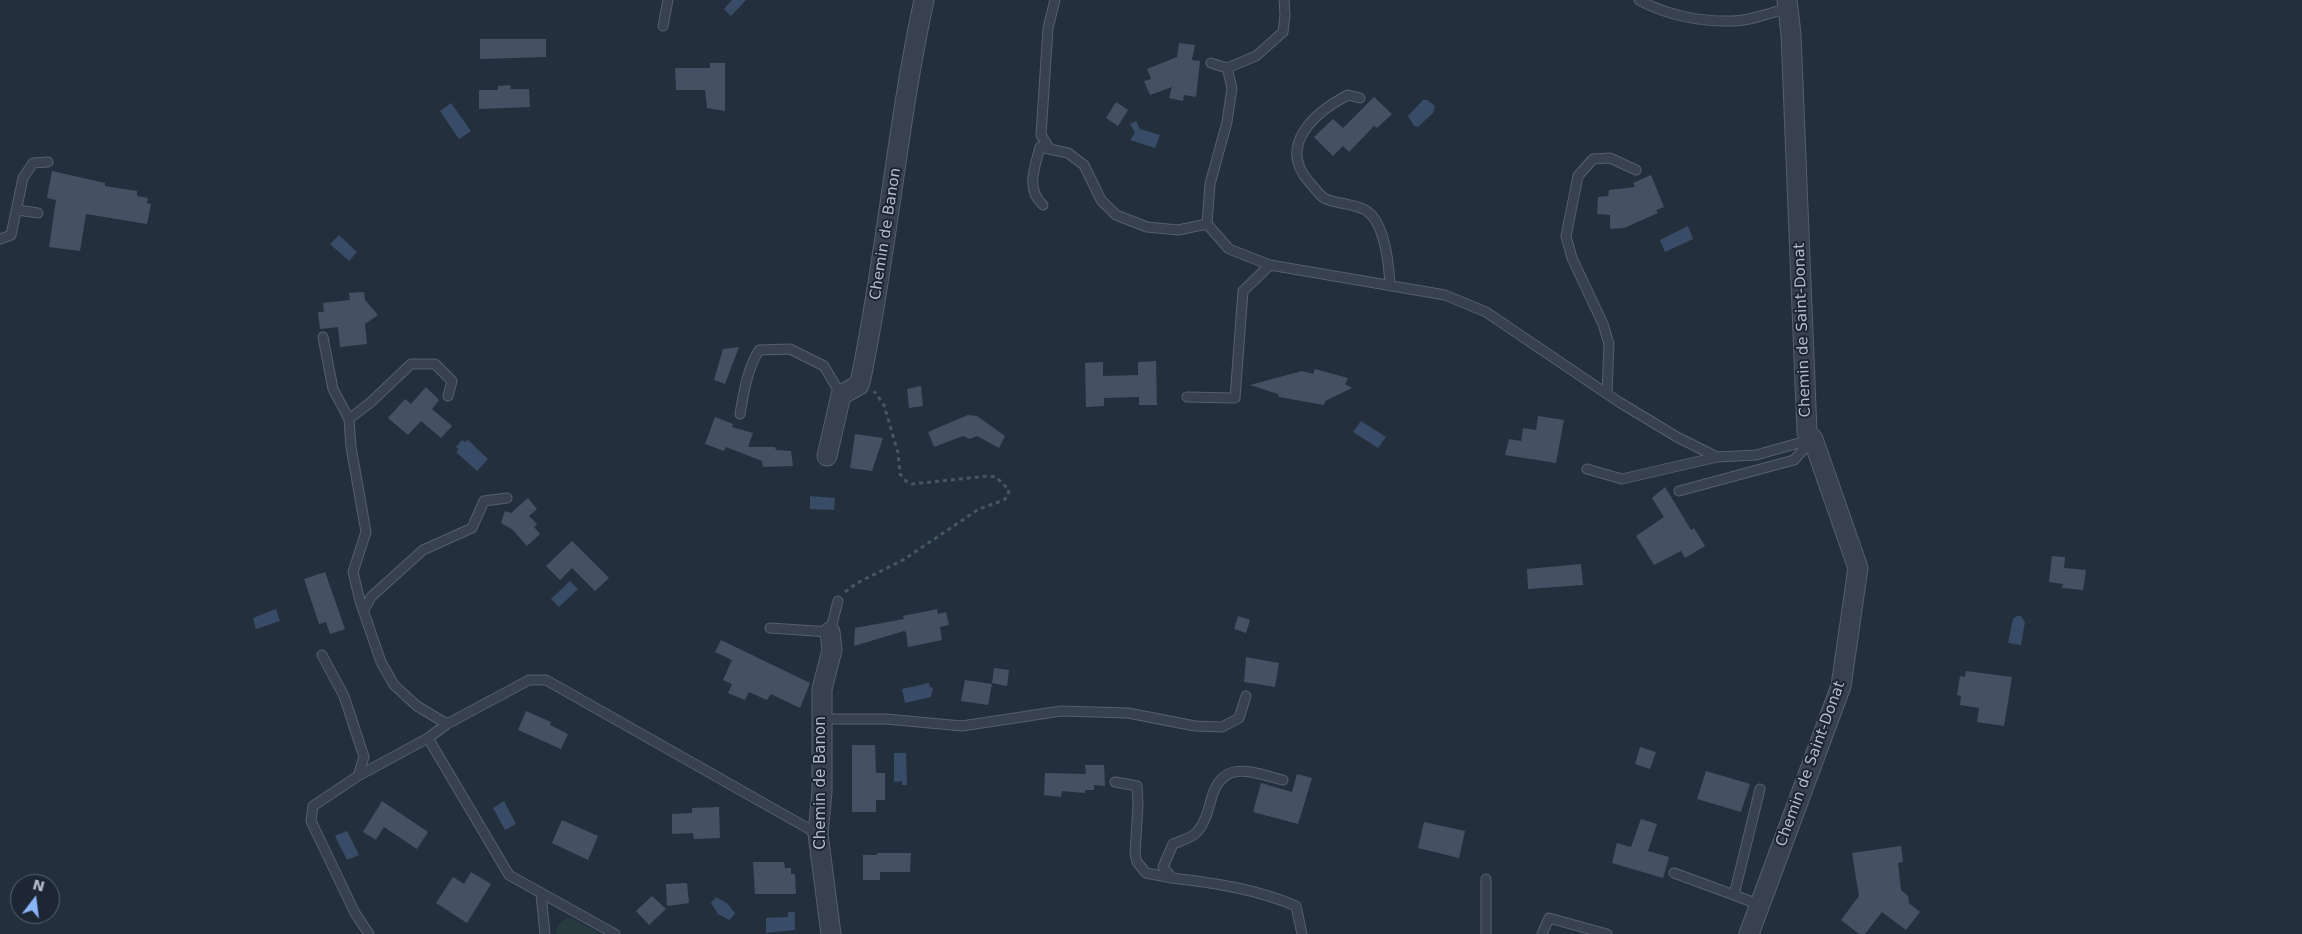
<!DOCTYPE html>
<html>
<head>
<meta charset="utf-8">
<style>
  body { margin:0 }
  #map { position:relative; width:2302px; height:934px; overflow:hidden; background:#242f3e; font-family:"DejaVu Sans",sans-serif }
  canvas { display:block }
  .north { position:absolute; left:10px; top:874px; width:50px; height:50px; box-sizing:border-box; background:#1d2633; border:1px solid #59626f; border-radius:50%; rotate:15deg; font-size:14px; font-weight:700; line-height:20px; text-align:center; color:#b4bcc9 }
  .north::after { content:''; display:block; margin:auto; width:18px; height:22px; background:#8ab4f8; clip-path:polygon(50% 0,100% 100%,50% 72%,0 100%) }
</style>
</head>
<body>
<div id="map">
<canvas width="2302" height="934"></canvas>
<div class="north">N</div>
</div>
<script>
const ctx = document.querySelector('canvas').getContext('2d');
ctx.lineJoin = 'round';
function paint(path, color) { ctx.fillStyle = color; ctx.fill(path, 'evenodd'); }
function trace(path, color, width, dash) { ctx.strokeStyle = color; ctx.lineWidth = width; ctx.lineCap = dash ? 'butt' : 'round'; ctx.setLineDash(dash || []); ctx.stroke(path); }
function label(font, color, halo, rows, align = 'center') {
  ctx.font = font + ' "DejaVu Sans",sans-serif'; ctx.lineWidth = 4; ctx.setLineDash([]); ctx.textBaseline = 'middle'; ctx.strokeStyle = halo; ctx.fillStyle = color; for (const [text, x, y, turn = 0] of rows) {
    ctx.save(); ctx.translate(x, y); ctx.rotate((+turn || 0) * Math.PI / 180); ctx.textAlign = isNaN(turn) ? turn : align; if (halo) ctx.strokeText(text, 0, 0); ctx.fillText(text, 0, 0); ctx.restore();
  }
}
const green = new Path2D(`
  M571,918L573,919L600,934H556C557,925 562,918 571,918Z`);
const water = new Path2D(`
  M732,0H746L731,16L724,9Z
  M1423,100H1427L1435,106L1433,113L1418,127L1414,126L1408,116Z
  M451,103L471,131L459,139L440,111Z
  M1136,121L1140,129L1160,135L1155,148L1130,140L1135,133L1130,124Z
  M1688,226L1693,239L1665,252L1660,240Z
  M339,235L357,252L349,261L330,244Z
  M1361,421L1386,437L1378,448L1353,432Z
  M462,440L465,442L468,440L488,459L477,471L456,452L459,449L456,447Z
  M810,496L835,498L834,510L810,509Z
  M570,581L578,589L559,607L551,599Z
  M276,609L280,621L256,629L253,618Z
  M2017,616H2021L2025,622L2021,645L2008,643L2013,619Z
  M929,683L930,687L933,688L931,697L905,703L902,689Z
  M894,753H906L907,785H902V781L894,782Z
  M504,801L516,824L505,830L493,808Z
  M347,831L359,855L347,860L335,836Z
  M716,897L727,903L735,913L730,920L718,914L711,903Z
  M788,912H795V930L766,933V918L788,917Z`);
const building = new Path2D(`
  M480,39H546V57L480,59Z
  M1179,43L1195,45L1192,60L1200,61L1196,97L1184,95L1183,101L1169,98L1172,87L1150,95L1144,81L1151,79L1147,69L1177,57Z
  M710,63H725V111L707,108L705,90H676L675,68H710Z
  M510,85L511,89H529L530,107L479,109V90H498V86Z
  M1374,97L1392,114L1377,128L1374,126L1349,152L1343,146L1333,156L1314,137L1333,119L1343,128Z
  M1116,102L1128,110L1118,126L1106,118Z
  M52,171L105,183V186L137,191V196L148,198L147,203L151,204L147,224L86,214L80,251L49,247L56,200L47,198Z
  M1651,175L1664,207L1656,210L1658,213L1624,228L1610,229V215L1597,214L1598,197L1608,196L1609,190L1635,187L1633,183Z
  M364,292L365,300L378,315L365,324L367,344L340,347L338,327L320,329L318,312H324L323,303L350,300L349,293Z
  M739,347L725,384L714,380L723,349Z
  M1156,361L1157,405H1139V397L1104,398V406L1086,407L1085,363L1103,362V376L1138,375V362Z
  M1315,369L1348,378L1345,384L1352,388L1325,401L1324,405L1279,397L1278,394L1250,385L1302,371L1313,374Z
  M921,386L923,406L909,408L907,389Z
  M426,387L439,400L432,409L452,426L441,438L421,421L408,435L388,418L405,399L411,404Z
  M968,415L977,416L1005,436L999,448L977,436L970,439L963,436L934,447L928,432Z
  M1538,416L1564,420L1556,463L1505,455L1509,439L1521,441L1523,428L1536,430Z
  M715,417L733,424L732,427L753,433L748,447H775L776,450L791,451L793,466L763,467L762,461L726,447L724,451L705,444Z
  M855,434L883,438L872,471L850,468Z
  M1665,487L1691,530L1694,528L1705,546L1685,558L1681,551L1654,565L1636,536L1664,517L1652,498Z
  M528,498L537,509L529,516L537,524L534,527L540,534L527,546L513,530L501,523L505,511L511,513Z
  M572,541L609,578L595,591L572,568L560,580L546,566Z
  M2052,556L2065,557L2064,568L2086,570L2083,590L2062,588L2063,584L2049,582Z
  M1581,564L1583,585L1528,589L1527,569Z
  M325,572L345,629L330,634L326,622L319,624L304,579Z
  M937,609L938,614L946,612L949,625L940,627L942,640L908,647L906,632L904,631L854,646L855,628L904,619L903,616Z
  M1238,616L1250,620L1246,633L1234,629Z
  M721,640L810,683L800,708L771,694L767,700L749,692L745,700L728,693L732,684L723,680L732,660L715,652Z
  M1246,657L1279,663L1275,687L1244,682Z
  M994,668L1009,670L1007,686L992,683Z
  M1966,671L2012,677L2004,726L1977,722L1979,708L1960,705L1961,696L1957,695L1960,676L1965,677Z
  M965,680L992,684L988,705L961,701Z
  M526,711L551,722L550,725L568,734L561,749L518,730Z
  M852,745H875L876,773H885V800H876V812H852Z
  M1640,747L1656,752L1650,769L1635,764Z
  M1085,765H1104L1105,786L1094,785V790H1085V793L1062,791L1061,797L1044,795L1045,773L1086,774Z
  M1706,771L1750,784L1741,812L1697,799Z
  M1297,774L1312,778L1298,824L1253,812L1261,783L1292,792Z
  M382,801L428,832L417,849L384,827L376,840L363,832Z
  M719,807L720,838L694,839L693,833L672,834V814L692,813V808Z
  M1641,819L1657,824L1648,851L1669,857L1663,878L1612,863L1617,843L1631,847Z
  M562,820L598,836L588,860L552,843Z
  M1424,822L1465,831L1459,858L1418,848Z
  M1901,846L1903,862L1898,863L1901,890L1908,896L1909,903L1920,912L1906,930L1882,912L1865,934H1859L1841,920L1859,896L1852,853Z
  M877,853H911L910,872H880V880H863V855H877Z
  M753,862H784L785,868H791V874H795L796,894H755Z
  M471,872L491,884L467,923L436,903L453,877L464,884Z
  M687,883L689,903L667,906L666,884Z
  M652,896L666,909L649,925L636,911Z`);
const path = new Path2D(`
  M845,592L857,583L903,560L979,509L1004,500L1008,496L1009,490L996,477L988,476L912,484L906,481L900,474L898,453L884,405L874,391`);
const lane = new Path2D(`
  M1639,0C1666,15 1701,22 1732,21C1750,21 1770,13 1788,8
  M663,26L668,0
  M1211,63L1227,68L1232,88L1227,122L1210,184L1207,224L1229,249L1270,265
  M1227,68L1256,56L1283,32L1285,15L1284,0
  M1360,98L1348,95C1315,112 1276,146 1310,183C1315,188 1320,197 1326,199C1337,204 1358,204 1367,211C1385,224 1389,265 1390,286
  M1049,148L1041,135L1048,28L1055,0
  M1043,205C1025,189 1035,167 1040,147L1068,153L1084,165L1101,200L1116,215L1147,227L1178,230L1207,224
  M18,210L38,213
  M0,239L11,235L23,178L33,163L48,162
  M323,337L333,389L349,419L351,447L366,532L353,572L360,601L381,662L394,685L417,706L447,724
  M1607,393L1609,344L1603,324L1572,258L1566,236L1578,176L1593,159L1610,158L1636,170
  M1187,397L1235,398L1243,291L1270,265L1445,295L1486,312L1619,402L1677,437L1717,457L1756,455L1813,439
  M740,414C744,391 747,370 759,350L790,349L824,366L841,395
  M349,419L371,402L411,364H435L452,381L448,396
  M1587,469L1622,479L1717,457
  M1679,491L1794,460L1812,440
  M364,610L371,597L423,550L472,528L484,501L507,498
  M770,628L830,632L838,601
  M322,655L344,696L364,757L358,776L313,806L311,821L355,913L369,934
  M821,719H886L962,726L1061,711L1128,713L1195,726L1222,727L1239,718L1246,696
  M358,776L428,738
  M1283,780C1251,772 1222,758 1211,800C1208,811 1205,823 1197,832C1192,838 1180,841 1173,844L1163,867L1172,878C1215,883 1256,889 1296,906L1302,934
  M1115,782L1137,786L1138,805L1135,854L1137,862L1146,873L1172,878
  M1760,789L1734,895L1760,905
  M1674,873L1734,895
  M1486,879V934
  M541,894L545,934
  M615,934L509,875L428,738L447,724L529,680H546L818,834
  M1542,934L1549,918L1607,934`);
const street = new Path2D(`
  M827,456L841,395L859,385L861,378C887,253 897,125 924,0
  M830,632L832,650L822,689V792L818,834L831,934
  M1749,934L1841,686L1858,568L1813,439L1807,432L1791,34L1787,0`);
const streetNames = [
  ["Chemin de Banon",886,234,-81],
  ["Chemin de Saint-Donat",1803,330,-92],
  ["Chemin de Saint-Donat",1811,764,-70],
  ["Chemin de Banon",821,783,-90]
];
paint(green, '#263c3f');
paint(water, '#394c67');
paint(building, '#455162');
trace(lane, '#565f6c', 11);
trace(street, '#565f6c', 21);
trace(path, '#44595c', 3, [4, 4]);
trace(lane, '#38414e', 9);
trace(street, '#38414e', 19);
label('15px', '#b4bcc9', '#1d2633', streetNames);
</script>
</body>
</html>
